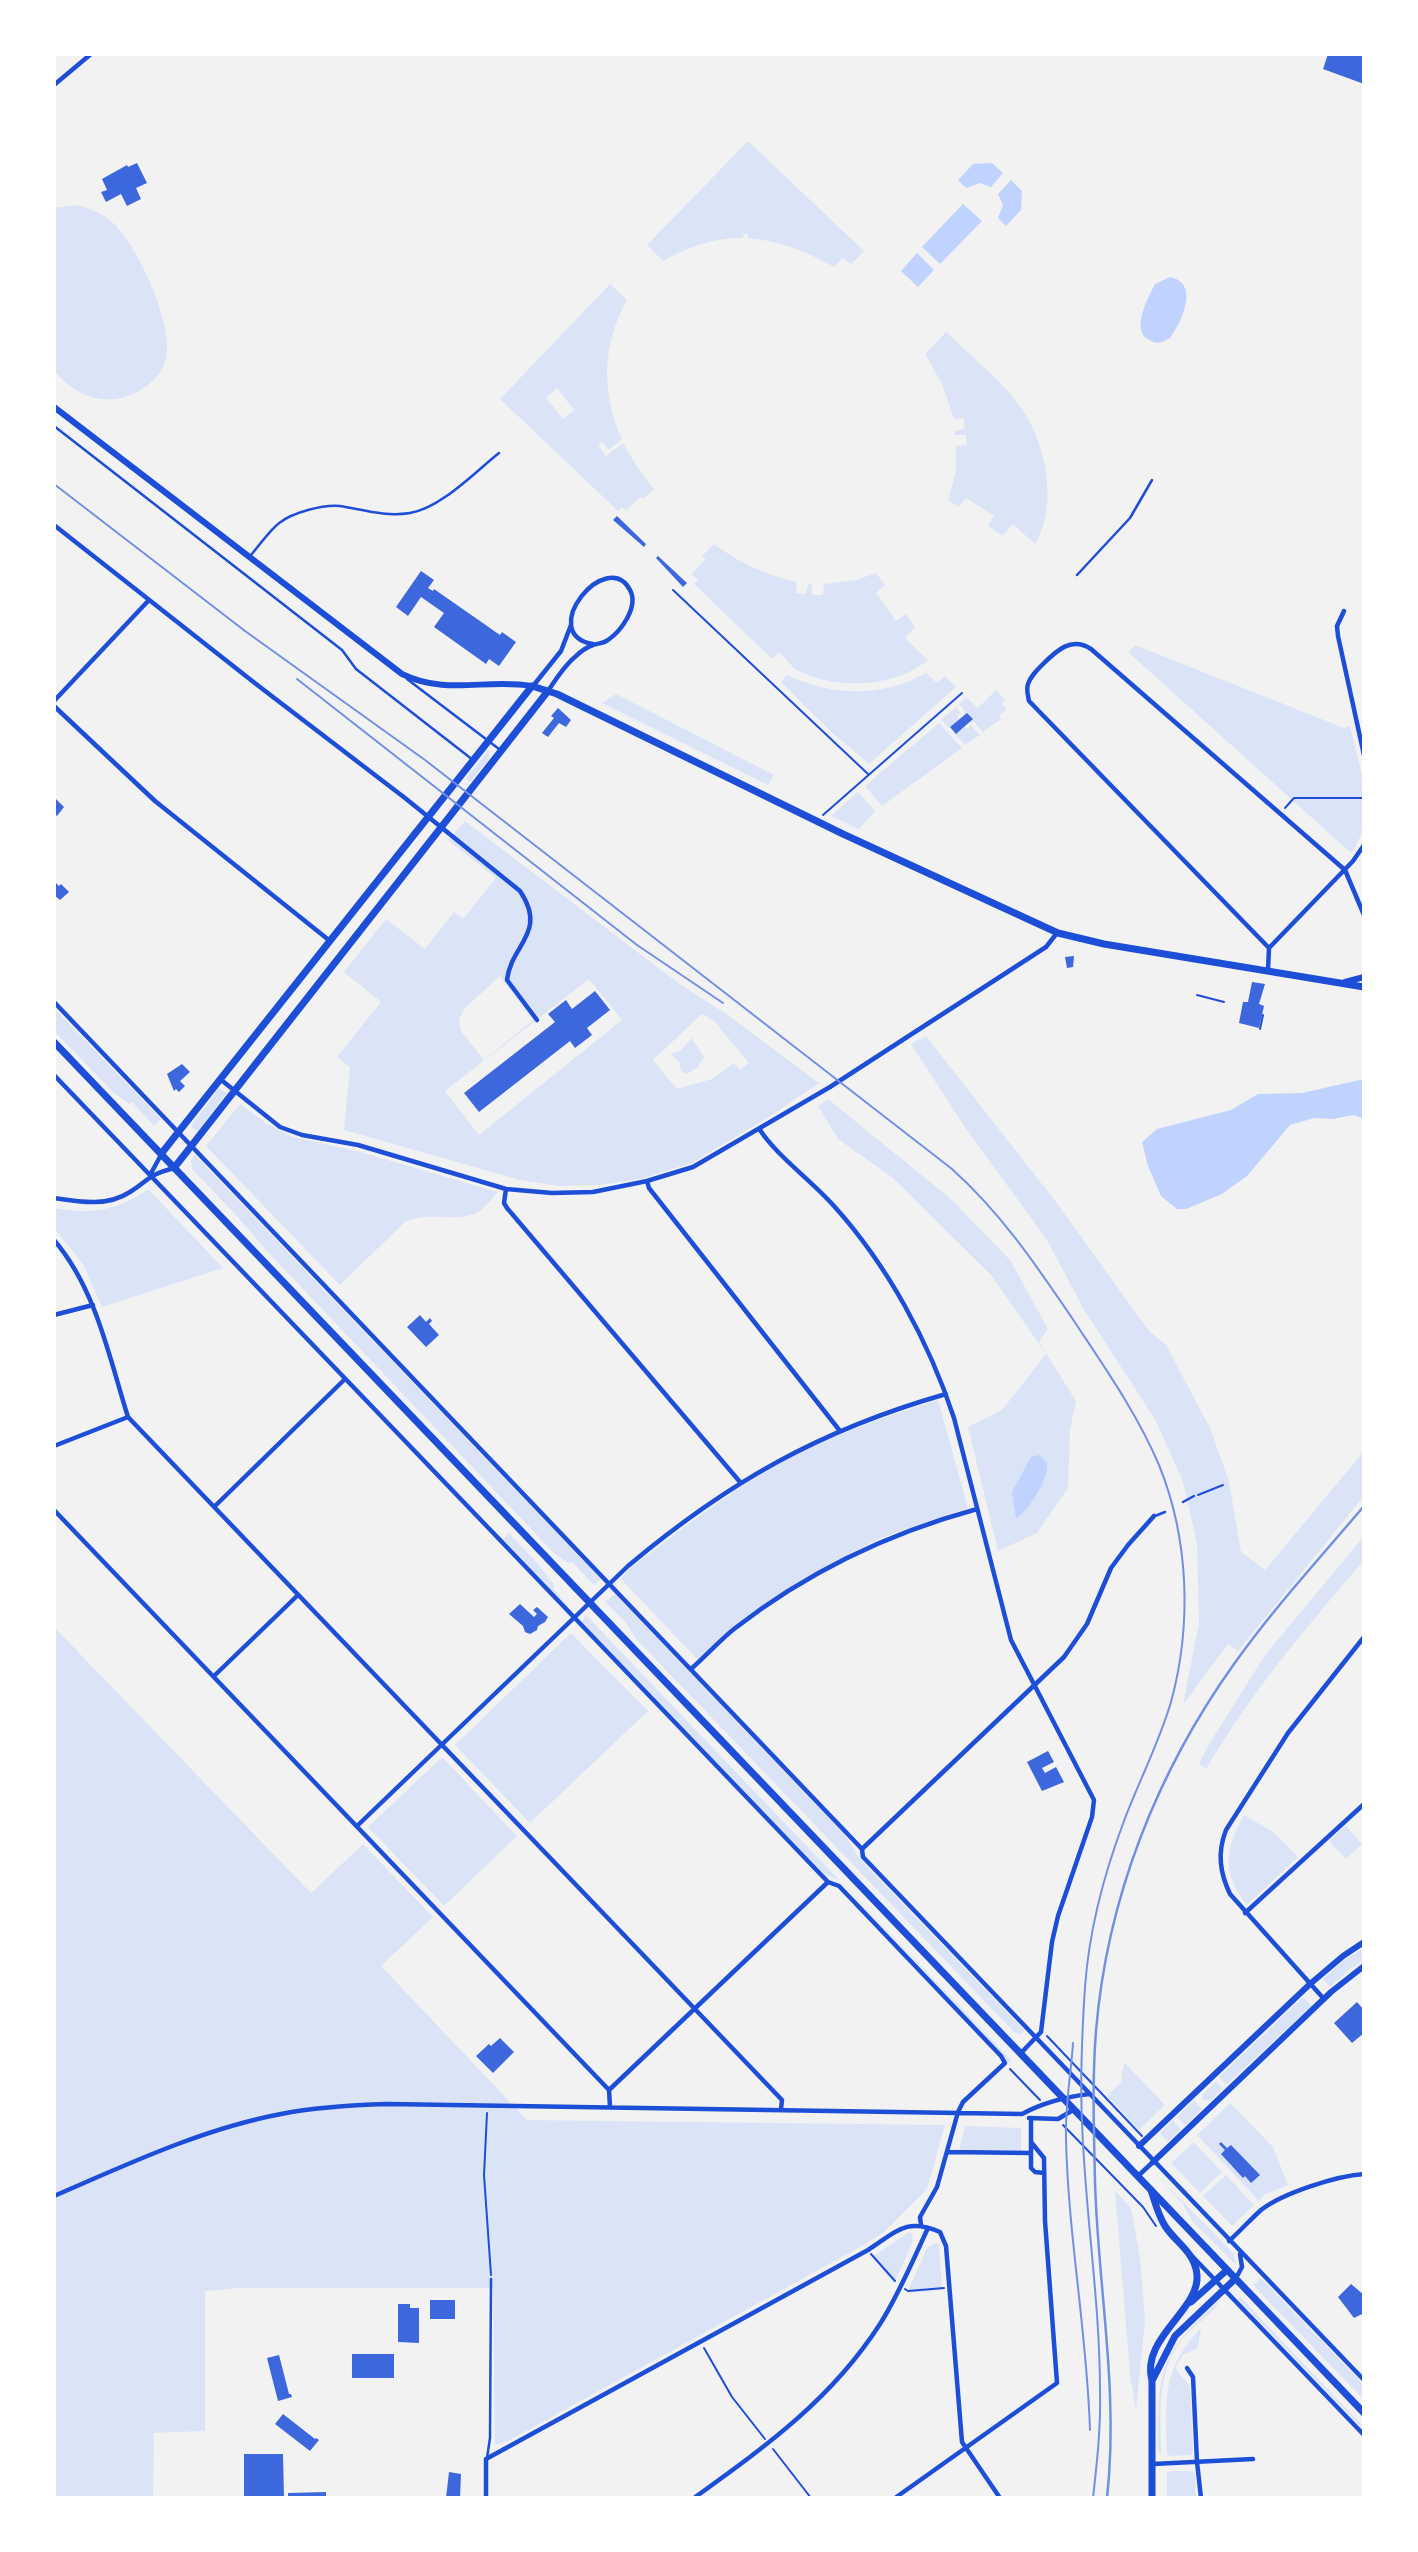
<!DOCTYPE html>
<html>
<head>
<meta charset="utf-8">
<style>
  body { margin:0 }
  #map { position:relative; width:1418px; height:2552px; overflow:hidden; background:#f2f2f2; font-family:Rubik,sans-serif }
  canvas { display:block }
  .frame { position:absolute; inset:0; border:56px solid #fff; pointer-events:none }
</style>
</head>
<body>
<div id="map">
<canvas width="1418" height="2552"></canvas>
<div class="frame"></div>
</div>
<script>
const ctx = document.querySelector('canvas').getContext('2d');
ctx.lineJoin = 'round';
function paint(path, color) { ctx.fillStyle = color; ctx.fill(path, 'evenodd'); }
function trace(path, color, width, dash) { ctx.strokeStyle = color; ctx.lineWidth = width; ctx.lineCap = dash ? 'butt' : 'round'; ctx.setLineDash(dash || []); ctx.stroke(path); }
const green = new Path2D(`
  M748,141L864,251L851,264L843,258L834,267C806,251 781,241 748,238V234H744L743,238C713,238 690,246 663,261L647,245Z
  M79,205C91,209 103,214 112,222C137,244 175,326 166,359C163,370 157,378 148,385C116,410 78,401 54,370V208Z
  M610,284L627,300C602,344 601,394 622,439L609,450L602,442L598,445L606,456L623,443L640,471L654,489L643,499L640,497L626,511L622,507L618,511L500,399ZM557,388L574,410L563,419L546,398Z
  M946,332C969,354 996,376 1016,401C1045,436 1060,504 1035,544L1013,524L1003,536L988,526L994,516L966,498L959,507L948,500L956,471V446L967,445L966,435H955V431L965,428L963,418L954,419L942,384L925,354Z
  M714,544C739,563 766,575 797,582L796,593L806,594L808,584L812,585V595H823L824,584L856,580L876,573L885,585L876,593L896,621L906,614L915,627L905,638L928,660C894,688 837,690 799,671C791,667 785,658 779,652L772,659L694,584L698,580L692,574L705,559L702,556Z
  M1135,645L1344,728L1350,726C1359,763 1378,821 1351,853L1128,652Z
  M926,673L937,683L945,676L956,687L869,764L828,729L781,682L787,675C832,696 882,698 926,673Z
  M996,690L1005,700L1002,704L1007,709L999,715L1001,719L983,732L973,721L968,725L972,719L967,713L963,716L965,711L959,704L966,697L978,708Z
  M616,694L774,775L768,785L602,703Z
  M956,707L961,713L957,716L959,719L949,728L941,720Z
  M939,723L962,748L882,806L865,786Z
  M971,725L980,735L965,745L951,730L956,734L964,727L966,729Z
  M489,750V759L470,782L466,778Z
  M858,792L875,811L859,829L831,816Z
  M465,821L681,985L725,1013L819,1083L772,1115L692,1163L641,1179L601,1185L559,1186L520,1180L344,1130L350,1067L337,1057L381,1002L344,972L386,919L425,949L454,912L463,919L496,878L448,840ZM500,976L533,1020L484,1060L461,1031L459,1020L464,1009ZM589,979L622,1020L479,1135L445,1091ZM702,1014L714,1021L749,1063L740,1070L734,1063L712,1079L677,1089L653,1060Z
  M54,1008L161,1119L154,1126L132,1102L129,1104L114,1093L54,1031Z
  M926,1036L1056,1202L1149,1331L1166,1345L1210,1428L1229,1481L1241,1552L1265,1570L1364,1451V1496L1238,1651L1228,1644L1183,1705L1199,1623L1197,1544L1183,1482L1156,1421L1083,1308L1047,1240L964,1126L911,1044Z
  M692,1038L704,1057L698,1067L687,1074L681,1071L679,1062L671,1054L680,1051Z
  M219,1088L227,1093L197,1132L191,1126Z
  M828,1099L951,1199L1010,1260L1048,1329L1039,1342L1076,1401L1070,1430L1068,1488L1037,1533L998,1551L968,1427L1002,1410L1046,1354L991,1275L893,1178L838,1139L818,1106Z
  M240,1104L266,1123L293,1137L357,1151L498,1192C492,1198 486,1208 478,1212C456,1224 430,1210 405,1222L340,1285L206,1146Z
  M195,1155L601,1579L594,1585L572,1562L569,1564L554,1553L265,1249L235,1214L193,1170L191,1160Z
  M148,1189L223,1268L102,1307L83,1264L54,1228V1208C89,1215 119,1211 148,1189Z
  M938,1400L968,1508L883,1537L847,1555L754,1611L722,1636L698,1660L621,1579L629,1569C678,1532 725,1494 778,1464C828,1436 884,1417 938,1400Z
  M509,1533L538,1564L554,1585L553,1588L570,1609L503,1539Z
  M1364,1536V1560C1306,1628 1252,1691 1206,1769L1199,1764L1211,1741L1265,1655Z
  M615,1594L846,1836L859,1858L1024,2030L1021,2035L1014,2032L637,1640L626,1623L605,1602Z
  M586,1615L1011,2060L1008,2063L1003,2055L839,1880L824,1874L582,1622Z
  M54,1627L311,1893L363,1844L433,1917L381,1966L527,2120L945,2125L927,2189L884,2232L862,2246L508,2441L495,2445L493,2288H239L205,2291V2431L154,2433L153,2498H54Z
  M571,1633L648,1711L530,1823L455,1745Z
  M442,1757L517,1836L444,1906L368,1827Z
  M1244,1815L1273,1832L1298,1857L1247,1905C1221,1874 1225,1848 1244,1815Z
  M1346,1826L1362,1844L1346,1859L1329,1841Z
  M1364,1948V1960L1350,1969L1330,1987L1323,1979L1344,1960Z
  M1303,1997L1312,2006L1226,2085L1219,2077Z
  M1124,2062L1165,2105L1139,2130L1107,2096L1121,2082Z
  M1216,2081L1223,2088L1210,2101L1202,2099L1203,2094Z
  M1194,2100L1202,2109L1185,2126L1177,2117Z
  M1230,2103L1273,2147L1288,2185L1264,2195L1259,2201L1197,2135Z
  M1173,2120L1181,2129L1168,2142L1160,2133Z
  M965,2126L1021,2128V2151L959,2150Z
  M1194,2142L1222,2172L1200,2193L1171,2163Z
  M1154,2172L1234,2254L1236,2265L1192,2221L1183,2204Z
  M1226,2175L1254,2205L1232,2226L1203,2196Z
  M1115,2191L1131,2208L1140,2257L1145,2320L1136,2411L1130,2374Z
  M909,2232L912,2233L913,2242L894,2283L872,2257Z
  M937,2242L939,2245L942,2290L907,2293L927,2248Z
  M1261,2278L1364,2385V2400L1253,2285Z
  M1240,2297L1364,2427V2430L1238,2299Z
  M1220,2300C1215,2312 1196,2324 1186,2335C1155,2369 1161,2413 1161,2456L1158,2449C1158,2369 1159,2355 1220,2300Z
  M1201,2328L1198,2348L1183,2355L1176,2366C1177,2377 1187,2377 1190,2387L1193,2451L1191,2455L1170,2456L1167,2454C1166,2400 1161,2370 1201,2328Z
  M1170,2471H1192L1195,2474L1196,2498H1167V2474Z`);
const water = new Path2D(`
  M992,163L1003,173L991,187L980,183L966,188L958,180L973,164Z
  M1011,180L1022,191L1021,210L1006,226L998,218L1003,205L998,194Z
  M963,204L982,221L940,264L922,247Z
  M917,253L934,270L918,287L901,271Z
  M1170,277C1200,283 1182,322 1170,338C1163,342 1157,345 1149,340C1130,330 1148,298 1155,284Z
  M1364,1079V1119L1354,1115L1332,1119L1314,1118L1290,1125L1247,1176L1222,1194L1186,1209H1177L1161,1196L1148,1166L1142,1142L1157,1129L1231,1110L1258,1094L1302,1093Z
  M1039,1455L1047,1462C1049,1478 1030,1510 1016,1518L1012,1492L1031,1457Z`);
const building = new Path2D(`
  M1328,54H1364V84L1323,69Z
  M137,163L147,183L136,188L141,199L127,206L121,194L106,202L101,192L107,190L102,179L127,165L128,167Z
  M617,516L646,544L644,547L613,520Z
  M658,556L687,583L683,587L656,558Z
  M421,571L434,580L428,588L433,591L434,589L500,635L502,632L516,642L499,666L489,659L486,664L434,627L444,613L421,597L408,616L396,607Z
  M558,708L571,720L566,727L559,723L548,737L542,733L554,718L551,716Z
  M967,713L973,719L956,734L950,727Z
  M54,797L64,807L57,816L54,813Z
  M54,881L59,886L61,884L69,892L60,900L54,895Z
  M1074,956L1073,967L1067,968L1065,957Z
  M1252,982L1265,984L1259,1004L1264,1006L1259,1028L1239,1023L1243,1002H1248Z
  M595,991L610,1010L587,1028L592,1035L575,1048L570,1041L479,1112L464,1093L555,1022L548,1014L566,1000L572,1009Z
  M182,1064L190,1072L180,1081L185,1086L179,1092L176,1089L174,1091L167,1074Z
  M420,1315L426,1322L430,1318L432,1321L429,1324L439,1335L426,1347L407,1327Z
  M520,1604L534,1617L537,1614L533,1610L537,1607L548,1617L545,1622L538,1626L537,1630L530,1634L525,1632L523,1626L509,1614Z
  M1048,1751L1054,1762L1042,1768L1045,1773L1056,1767L1064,1782L1042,1791L1027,1762Z
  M1357,2002L1364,2010V2033L1352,2043L1334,2023Z
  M500,2038L514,2052L493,2073L476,2056L489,2044L491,2046Z
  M1221,2142L1227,2148L1231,2145L1260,2175L1251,2183L1245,2176L1243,2178L1221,2154L1225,2150L1219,2144Z
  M1351,2284L1364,2295V2313L1354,2318L1338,2297Z
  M430,2300H455V2319H430Z
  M398,2304H410V2308H419V2343L398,2342Z
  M352,2354H394V2378H352Z
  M279,2355L289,2394H291L292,2397L278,2401L267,2358Z
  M283,2414L315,2439L316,2438L319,2440L310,2451L275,2424Z
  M244,2454H283L284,2498H244Z
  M449,2472L461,2474L460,2498H446Z
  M326,2492V2498H288V2493Z`);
const path = new Path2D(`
  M673,590L868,774
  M1285,808L1294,798H1364
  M823,815L962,693
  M1197,995L1224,1002
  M1260,1029L1263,1015
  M1198,1495L1223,1485
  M1047,2036L1142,2136
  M1010,2069L1040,2100
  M487,2113L484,2175L491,2275
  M1063,2125L1143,2207L1156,2226
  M871,2254L895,2281
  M905,2289L908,2291L944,2288
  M704,2348L732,2397L765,2439
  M773,2449L811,2498`);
const service = new Path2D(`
  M54,426L342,650L356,669L473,760
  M251,555C272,530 275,519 308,510C319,507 330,505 340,506C364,510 386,517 410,513C441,508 475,472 499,453
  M1077,575L1130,518L1152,480
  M407,679L499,749
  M1183,1502L1194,1496
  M1155,1516L1165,1512
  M487,2458L490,2438L491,2279`);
const minor = new Path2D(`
  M54,85L91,54
  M54,525L256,684L405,798L520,891C548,933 511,944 507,980L537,1020
  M1344,611L1337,626L1338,636L1364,755
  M533,686L561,651L571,625
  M548,691C556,679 564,666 575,657C579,653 587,647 593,645C598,643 603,644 608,640C621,631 639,607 630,590C607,546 535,634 593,644
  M54,701L149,600
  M54,706L155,801L330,941
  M1269,948L1353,861L1364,845
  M1268,970L1269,948L1029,701C1028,695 1026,690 1028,684C1031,676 1036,671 1042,665C1056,651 1071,636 1091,649L1345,870L1364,915
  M54,1002L862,1849L863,1857L1364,2380
  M54,1075L828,1882L839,1886L1001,2056L1005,2063L963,2102L958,2112L937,2187L920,2217L921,2225
  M220,1079L280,1127L302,1135L358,1145L506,1189L552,1193L593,1192L647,1181L693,1167L830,1087L1046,947L1057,933
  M760,1130C777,1156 812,1181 834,1206C888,1266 929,1342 954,1418L1011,1640L1094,1800L1092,1817L1058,1916L1052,1942L1041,2032L1021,2053
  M150,1175L161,1155
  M647,1181L649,1188L840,1431
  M506,1189L504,1203L507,1208L740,1482
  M54,1198C80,1202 107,1207 130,1192C150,1179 148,1175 174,1168
  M54,1240C96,1289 109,1357 128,1417L782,2100L781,2109
  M54,1315L93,1305
  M54,1446L128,1417
  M214,1507L345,1379
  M54,1510L609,2090L610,2107
  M691,1669C706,1656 719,1641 734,1629C807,1572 889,1533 977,1509
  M214,1676L298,1595
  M357,1826L628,1566C728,1482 820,1430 946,1394
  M862,1849L1064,1657L1087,1624L1111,1568L1128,1545L1154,1516
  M1245,1913L1364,1804
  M1324,1999L1230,1894C1220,1873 1217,1853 1226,1830L1288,1733L1364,1637
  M609,2090L828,1882
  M1029,2118L1058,2119L1073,2110
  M1031,2119V2168L1035,2172L1044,2173
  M948,2152L1031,2153
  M1138,2176L1153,2162
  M54,2196C128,2164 202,2129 281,2114C316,2107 352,2105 388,2104L1022,2114C1044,2102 1065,2097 1089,2094
  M1229,2241C1240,2231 1250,2220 1261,2210C1283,2193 1336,2176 1364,2174
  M1193,2257L1364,2435
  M1236,2278L1242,2267L1240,2254
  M1187,2368L1193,2377L1197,2462L1201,2498
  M1153,2464L1253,2459
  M486,2498V2459L868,2250C896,2232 906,2217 940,2232L946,2246L962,2442L1000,2498
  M694,2498C766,2446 831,2400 880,2324C899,2294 913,2260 928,2228
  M895,2498L1057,2383L1045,2221L1044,2158L1031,2142`);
const tertiary = new Path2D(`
  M54,407L402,674C447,696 486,678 532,686
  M1345,982L1364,977
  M1139,2146L1310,1984L1343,1956L1364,1942
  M1153,2162L1331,1992L1364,1966`);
const secondary = new Path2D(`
  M161,1154L532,686L557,694L843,834L1058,933L1104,944L1364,987
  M174,1168L548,691
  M1151,2190C1155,2202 1158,2215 1165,2226C1176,2243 1195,2252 1197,2275C1200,2310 1140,2338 1152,2381V2498
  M1191,2302L1227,2270
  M1152,2381L1175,2336L1235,2279`);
const primary = new Path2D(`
  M54,1042L1364,2413`);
const tram = new Path2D(`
  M54,484L245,631L425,760L952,1169C1001,1213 1036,1265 1072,1318C1103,1365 1137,1413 1159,1465C1189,1539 1192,1625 1171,1702C1159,1743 1139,1781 1124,1821C1104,1874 1089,1931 1085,1987C1082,2032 1080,2077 1082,2122C1085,2212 1100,2301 1100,2391C1101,2427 1097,2462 1093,2498
  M297,679L637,945L723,1003
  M1073,2043C1071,2074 1065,2106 1066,2138C1068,2236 1087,2332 1090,2430`);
const rail = new Path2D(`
  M1107,2498C1119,2391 1098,2288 1095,2182C1094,2132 1092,2081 1096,2031C1107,1898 1157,1772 1234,1664C1273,1609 1320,1558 1364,1506`);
paint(green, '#dbe4f7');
paint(water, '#bfd3fe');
paint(building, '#3d67dc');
trace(path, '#1d4ed8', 2);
trace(service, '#1d4ed8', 2.5);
trace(minor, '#1d4ed8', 4.5);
trace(tertiary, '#1d4ed8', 6);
trace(secondary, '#1d4ed8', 7);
trace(primary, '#1d4ed8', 7);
trace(tram, '#7290e2', 2);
trace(rail, '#7290e2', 2.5);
</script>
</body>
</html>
